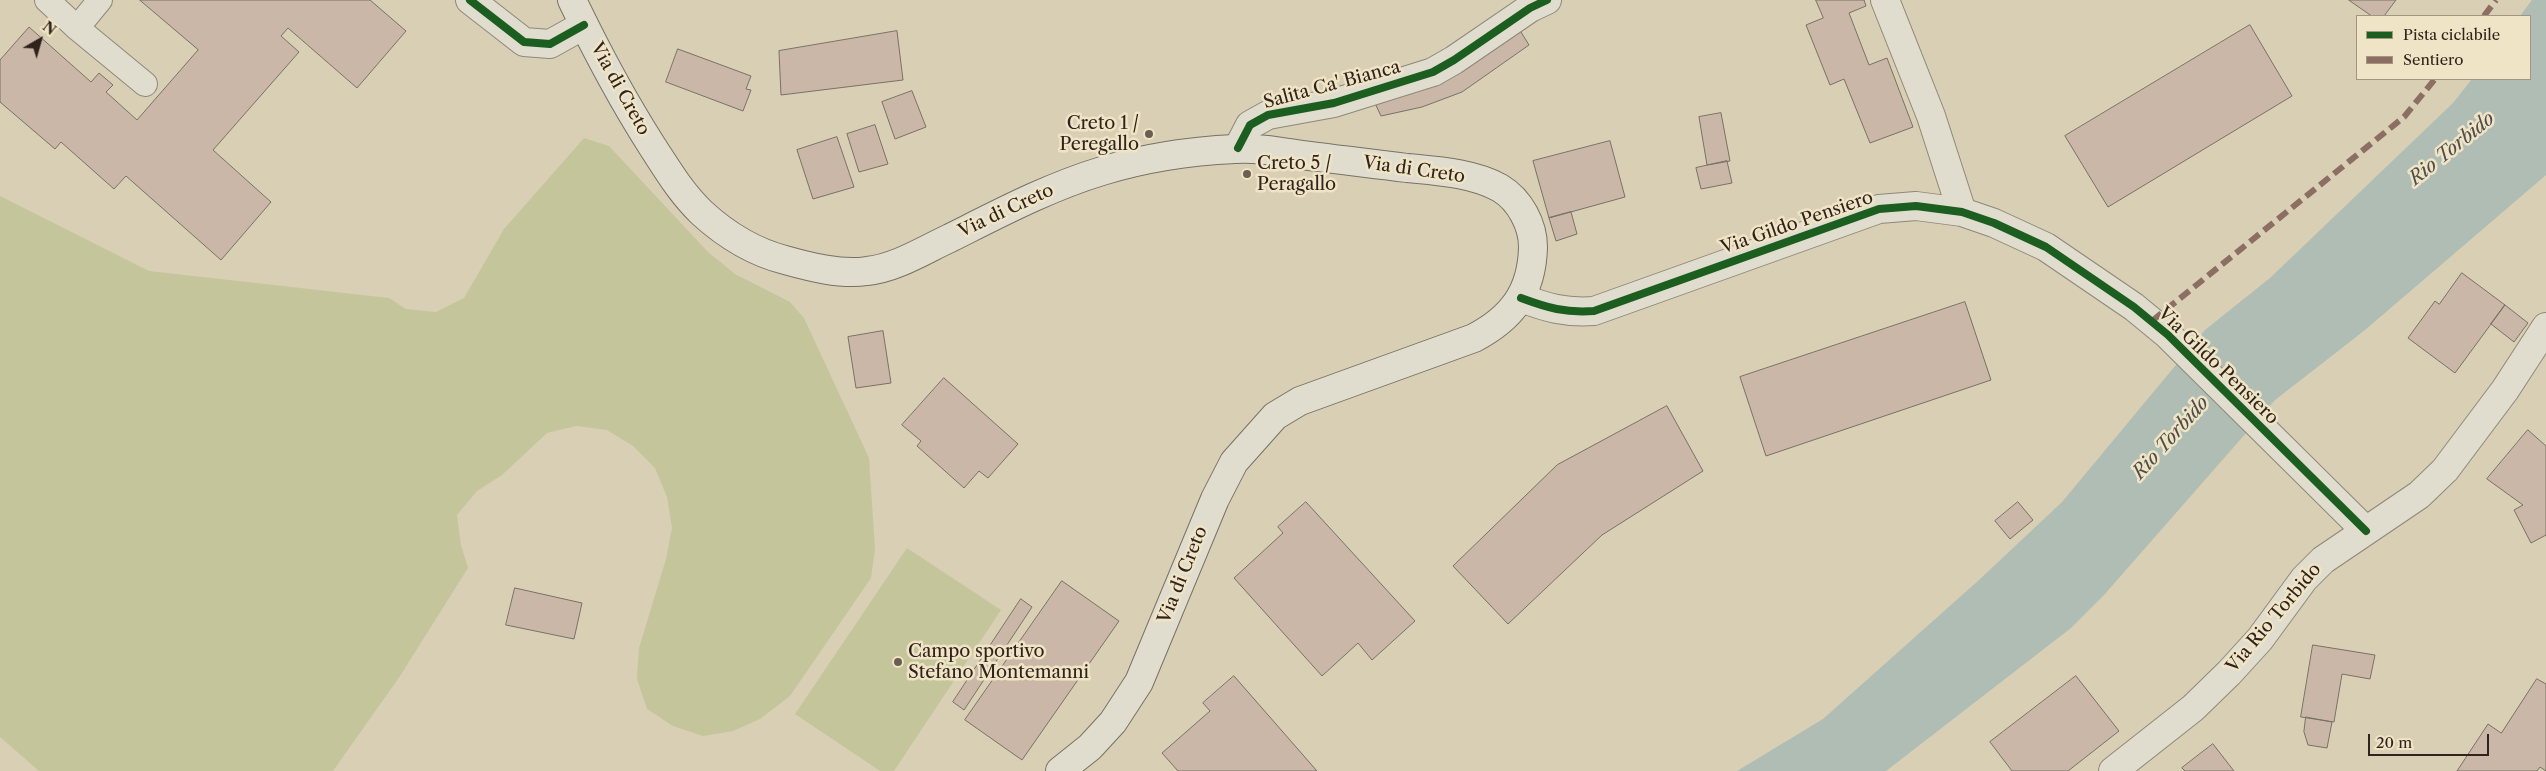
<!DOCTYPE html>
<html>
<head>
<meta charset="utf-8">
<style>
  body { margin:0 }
  #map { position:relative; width:2546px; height:771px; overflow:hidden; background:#d8cfb5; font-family:"Libre Caslon Text",serif }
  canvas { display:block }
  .legend { position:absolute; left:2356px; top:15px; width:175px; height:65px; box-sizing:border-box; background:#efe4c5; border:1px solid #a39681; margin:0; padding:6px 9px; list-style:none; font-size:15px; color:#30221c }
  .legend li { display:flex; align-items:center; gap:10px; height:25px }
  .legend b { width:25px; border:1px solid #a39681 }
  .north { position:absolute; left:15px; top:15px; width:50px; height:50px; -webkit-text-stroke:4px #efe4c5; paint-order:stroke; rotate:38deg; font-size:14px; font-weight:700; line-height:20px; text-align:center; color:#30221c }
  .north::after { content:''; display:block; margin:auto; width:18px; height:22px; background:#30221c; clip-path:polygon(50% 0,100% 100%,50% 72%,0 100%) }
  .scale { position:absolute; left:2368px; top:734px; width:121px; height:22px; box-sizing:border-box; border:2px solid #30221c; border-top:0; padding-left:6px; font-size:15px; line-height:18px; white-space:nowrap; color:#30221c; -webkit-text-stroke:4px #efe4c5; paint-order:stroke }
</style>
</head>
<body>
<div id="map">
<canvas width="2546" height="771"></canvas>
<ul class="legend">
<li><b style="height:6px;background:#1b5e20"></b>Pista ciclabile</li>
<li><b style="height:6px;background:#8d6e63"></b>Sentiero</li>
</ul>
<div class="north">N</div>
<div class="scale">20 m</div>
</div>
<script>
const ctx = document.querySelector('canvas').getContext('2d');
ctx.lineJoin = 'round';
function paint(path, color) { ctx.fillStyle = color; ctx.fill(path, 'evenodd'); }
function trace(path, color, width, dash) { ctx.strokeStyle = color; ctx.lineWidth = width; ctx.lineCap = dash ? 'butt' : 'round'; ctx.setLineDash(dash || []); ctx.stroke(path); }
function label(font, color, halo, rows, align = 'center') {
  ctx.font = font + ' "Libre Caslon Text",serif'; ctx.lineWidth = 5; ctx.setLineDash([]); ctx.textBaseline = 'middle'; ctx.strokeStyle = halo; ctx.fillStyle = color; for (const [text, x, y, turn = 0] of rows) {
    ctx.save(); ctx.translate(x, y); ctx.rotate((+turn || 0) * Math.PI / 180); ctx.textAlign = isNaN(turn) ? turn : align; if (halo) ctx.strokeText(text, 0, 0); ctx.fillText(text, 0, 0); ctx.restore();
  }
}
const green = new Path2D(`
  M584,138L609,146L708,252L735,274L790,302L804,318L869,458L875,549L871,578L790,696L760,719L733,731L703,736L673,726L647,709L637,679L639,648L666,559L672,528L667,497L655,468L633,446L607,430L576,426L547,433L502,475L477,491L457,515L461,545L468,568L400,676L333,771H39L0,737V196L149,271L389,298L406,309L436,312L464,298L504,229Z
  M907,548L1001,610L894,771H880L795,714Z`);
const water = new Path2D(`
  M2532,0H2546V175L2365,330L2275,400L2104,595L2071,628L1886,771H1737L1823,719L1979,580L2062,502L2205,330L2270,278L2453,103L2472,79H2530V16H2520Z`);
const building = new Path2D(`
  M140,0H370L406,31L357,88L288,28L281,36L299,52L213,150L271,202L221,260L126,176L114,189L61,142L55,149L0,102V60L29,27L91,82L99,73L113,85L106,92L137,120L198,50Z
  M1816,0H1864L1866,6L1849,13L1869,65L1887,58L1913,127L1870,143L1844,79L1830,85L1806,25L1823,18Z
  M2349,0H2396L2384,16H2372Z
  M1516,24L1529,45L1462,92L1422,107L1381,116L1373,99Z
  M2250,25L2292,96L2108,207L2065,136Z
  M897,31L903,80L781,95L779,51Z
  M678,49L751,76L746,89L751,90L743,111L666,82Z
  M912,91L926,127L895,139L882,102Z
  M1721,113L1730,161L1707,165L1699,117Z
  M875,125L888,164L859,172L847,134Z
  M837,137L854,187L813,199L797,150Z
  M1610,141L1625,197L1549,218L1533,161Z
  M1727,161L1732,183L1701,189L1696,168Z
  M1571,212L1577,234L1556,241L1549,218Z
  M2462,273L2505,305L2455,373L2408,338L2435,301L2439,304Z
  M1965,302L1991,380L1766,456L1740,377Z
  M2505,305L2528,323L2514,342L2491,324Z
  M883,331L891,383L856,388L848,337Z
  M944,378L1018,444L988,478L979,471L964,488L917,446L921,441L902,425Z
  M1667,406L1703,471L1602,535L1508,624L1453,566L1557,465Z
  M2528,430L2546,446V535L2531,543L2514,510L2523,505L2487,479Z
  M1306,502L1415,621L1372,660L1358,643L1322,676L1234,578L1283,533L1278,527Z
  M2018,502L2033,520L2010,539L1995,521Z
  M1062,581L1119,621L1022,760L965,720Z
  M515,588L582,603L574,639L506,625Z
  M1021,599L1032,607L964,710L953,702Z
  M2313,645L2375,655L2370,679L2342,674L2334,722L2301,717Z
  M1234,676L1317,771H1178L1162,753L1210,711L1203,703Z
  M2076,676L2119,731L2068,771H2012L1990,742Z
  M2537,679L2546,684V771L2540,767L2537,771H2457L2488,724L2501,733Z
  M2306,717L2332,722L2327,748L2308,745L2304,732Z
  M2213,744L2234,771H2185L2182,768Z`);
const service = new Path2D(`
  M47,0L77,28
  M100,0L77,28L145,84`);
const minor = new Path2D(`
  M470,0L524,42L550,44L584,25
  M1885,0L1931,116L1962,212
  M1238,148L1250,125L1268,115L1334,103L1433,72L1454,60L1530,8L1547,0
  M1521,298C1548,308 1565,313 1594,311L1879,209L1916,206L1962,212L1994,223L2046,247L2134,307L2168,335L2366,531
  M2113,771L2193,708L2229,673L2260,639L2304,579L2323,560L2419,495L2445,470L2505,390L2546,327`);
const secondary = new Path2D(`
  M572,0C596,50 622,99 652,146C667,169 681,193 702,213C725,234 754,252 785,260C810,267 841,275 867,271C896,268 924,250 950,238C1000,213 1049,187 1102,171C1144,158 1192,151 1235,149C1262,147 1291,154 1318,157C1348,161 1377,164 1407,168C1438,171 1473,173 1500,188C1520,200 1533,225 1533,247C1532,292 1512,318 1474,338L1300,401L1275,416L1234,462L1215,499L1139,682L1113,722L1090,747L1060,771`);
const quiet = new Path2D(`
  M2484,16L2496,0
  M2152,321L2404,117L2435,79`);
const cycleway = new Path2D(`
  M470,0L524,42L550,44L584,25
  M1238,148L1250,125L1268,115L1334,103L1433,72L1454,60L1530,8L1547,0
  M1521,298C1548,308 1565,313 1594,311L1879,209L1916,206L1962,212L1994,223L2046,247L2134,307L2168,335L2366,531`);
const markers = [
  [1149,134,5,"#6b5f52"],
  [1247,174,5,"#6b5f52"],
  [898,662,5,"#6b5f52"]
];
const streetNames = [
  ["Salita Ca' Bianca",1332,85,-15],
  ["Via di Creto",620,89,61],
  ["Via di Creto",1414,170,8],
  ["Via di Creto",1006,211,-25],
  ["Via Gildo Pensiero",1797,223,-19],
  ["Via Gildo Pensiero",2218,366,44],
  ["Via di Creto",1183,575,-68],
  ["Via Rio Torbido",2274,618,-50]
];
const poiNames = [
  ["Creto 1 /",1139,124,"right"],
  ["Peregallo",1139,145,"right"],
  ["Creto 5 /",1257,164],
  ["Peragallo",1257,185],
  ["Campo sportivo",908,652],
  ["Stefano Montemanni",908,673]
];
const waterNames = [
  ["Rio Torbido",2452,149,-39],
  ["Rio Torbido",2171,438,-48]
];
paint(green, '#c5c59c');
paint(water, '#afbdb4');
paint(building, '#cab7a7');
trace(building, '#787265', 1);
trace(service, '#8f8879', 26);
trace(minor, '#8f8879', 30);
trace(secondary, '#787265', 30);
trace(service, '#e0dcce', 24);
trace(minor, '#e0dcce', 28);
trace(secondary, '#e0dcce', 28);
trace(quiet, '#8d6e63', 6, [12, 6]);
trace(cycleway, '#1b5e20', 8);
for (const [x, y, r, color] of markers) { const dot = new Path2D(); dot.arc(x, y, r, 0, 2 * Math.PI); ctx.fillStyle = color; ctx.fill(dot); trace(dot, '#efe4c5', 2); }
label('18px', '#30221c', '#efe4c5', streetNames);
label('18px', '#30221c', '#efe4c5', poiNames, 'left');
label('italic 19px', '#514e4a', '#efe4c5', waterNames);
</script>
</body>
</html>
